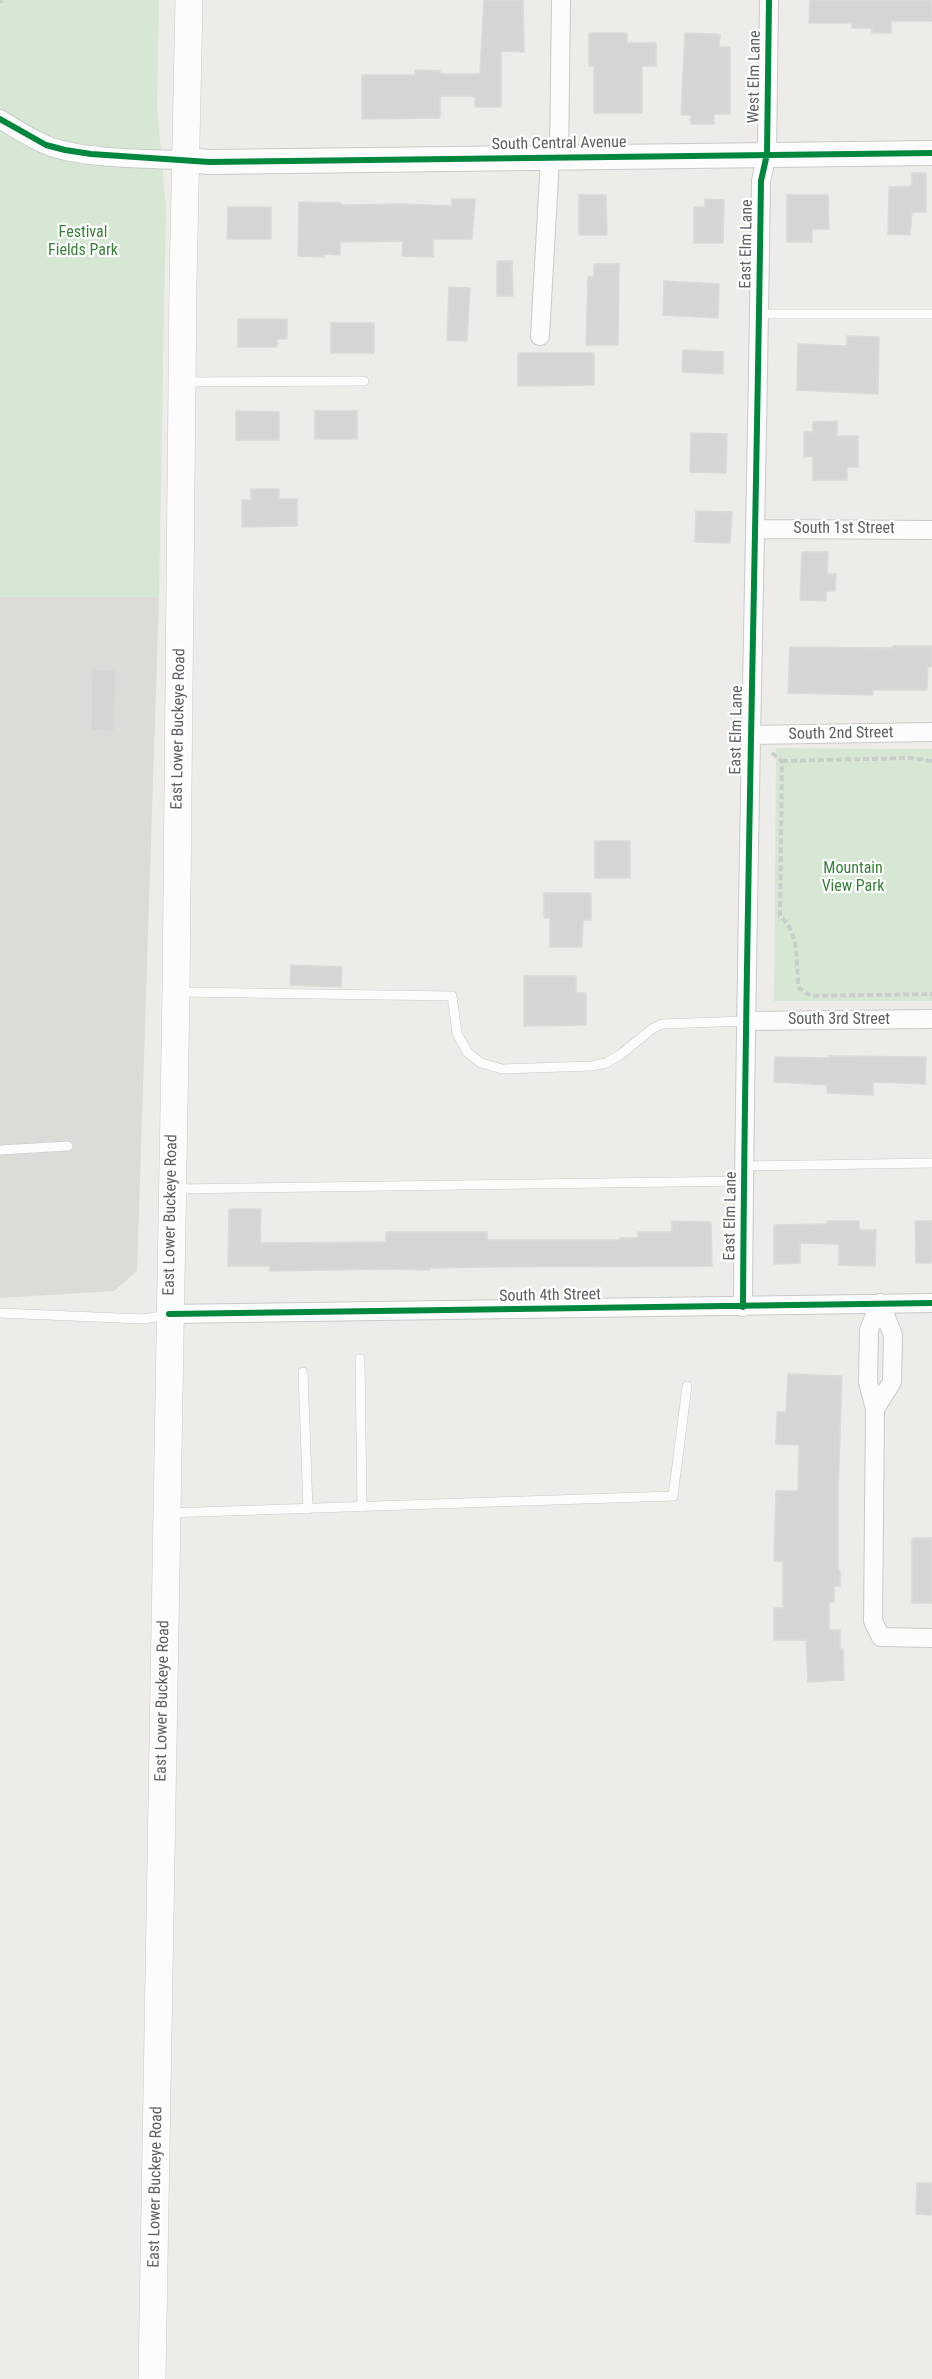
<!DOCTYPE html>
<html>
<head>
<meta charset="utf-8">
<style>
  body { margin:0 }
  canvas { display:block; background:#edece8 }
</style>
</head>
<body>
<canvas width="932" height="2379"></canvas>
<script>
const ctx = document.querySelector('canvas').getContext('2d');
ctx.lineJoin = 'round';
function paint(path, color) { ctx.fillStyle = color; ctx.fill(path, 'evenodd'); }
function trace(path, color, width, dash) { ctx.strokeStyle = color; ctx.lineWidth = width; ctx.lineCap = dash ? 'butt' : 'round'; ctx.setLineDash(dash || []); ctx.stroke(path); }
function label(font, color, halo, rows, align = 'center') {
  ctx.font = font + ' "Roboto Condensed",sans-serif'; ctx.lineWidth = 4.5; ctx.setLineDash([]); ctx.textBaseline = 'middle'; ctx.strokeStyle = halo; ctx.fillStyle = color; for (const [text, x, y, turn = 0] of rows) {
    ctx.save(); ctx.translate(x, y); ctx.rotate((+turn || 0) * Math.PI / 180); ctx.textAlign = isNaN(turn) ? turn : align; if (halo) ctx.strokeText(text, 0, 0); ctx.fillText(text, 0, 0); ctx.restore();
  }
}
const industrial = new Path2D(`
  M0,597H159L137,1271L114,1291L0,1298Z`);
const green = new Path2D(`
  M0,0H159L157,108L166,207L159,597H0Z
  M776,748L932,749V1001H774Z`);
const building = new Path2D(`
  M484,0H523L524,52L501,51V107H475V96H440V118L362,119V75H415V70L440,71V74H480Z
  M810,0H931L932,21H891V33H872V28H852V23H809Z
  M589,33H627V43H656V66H642V113H594V66H589Z
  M685,33L715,34L720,35L719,47H730V114H714V124H691V115H681Z
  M912,173H926V212H912L910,235L888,234L889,187L912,186Z
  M579,195H606L607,235H579Z
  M787,195H828L829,229H812V242H787Z
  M452,199H475L472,239H433V257L402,256L403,241L340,242V255L324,254V257L298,256L299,202L341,203V205L404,204L452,206Z
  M705,199L724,200L723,243H694V207H705Z
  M228,207H271V239H227Z
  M497,261H512L513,296H497Z
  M594,264H619L618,345H586L588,277L594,276Z
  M664,281L719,284L718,318L663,315Z
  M449,287L470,288L467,341L447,340Z
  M238,319H287V339H277V347H238Z
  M331,323H374V353H331Z
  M847,336L879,337L878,394L797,390L798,344L847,346Z
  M683,350L723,352V374L682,372Z
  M518,353H594V385L518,386Z
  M236,411L279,412V440H236Z
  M315,411H357V439H315Z
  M837,421V436H858V467H847V480H813V456L804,457V432H813V422Z
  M691,433L727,434L726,473L690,472Z
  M251,489H279V499H297V526L242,527V500H251Z
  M696,511L732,512L730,543L695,542Z
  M802,552H828L827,574H836L835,591H826V601L800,600Z
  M893,646H932V666L928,667L927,690H873V695L788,693L790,647L893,648Z
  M92,670H115L114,731L91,730Z
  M595,841H630V878H595Z
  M544,893H591V920H583L582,947H550V918H544Z
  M291,965L342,967L341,987L290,985Z
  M524,976H576V993H586V1025L524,1026Z
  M829,1056L926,1057L925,1084L873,1082V1095L827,1093L828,1085L774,1082L775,1057L829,1058Z
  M229,1209H261L260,1243L386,1242V1232H487V1240H620V1238H638V1232H672V1221L711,1222L712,1266L487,1267L430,1268V1270L385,1269L270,1271V1266H228Z
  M827,1221H859V1230H876L875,1266L839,1265V1244L800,1243V1263L774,1264V1225L827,1224Z
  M915,1221H932V1263H916Z
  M788,1374L842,1376L838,1492V1570H840V1586H834V1602H829V1630H840V1649H843L844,1680L808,1682L806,1640H774V1608H783V1561H774L776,1491H798L799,1445L776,1444L777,1412H786Z
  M912,1538H932V1603H912Z
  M917,2183H932V2215L916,2214Z`);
const path = new Path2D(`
  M0,3L1,0
  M772,753L782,761L780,916C801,934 795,963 799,988L811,996L932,994
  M782,761L910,758L932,761`);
const service = new Path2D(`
  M759,314H932
  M184,382L364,381
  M179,992L452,996L457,1033L467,1052L481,1063L502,1069L592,1066L606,1063L620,1055L652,1029L662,1024L747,1021
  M0,1150L68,1146
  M745,1166L932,1163
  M175,1189L745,1181
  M0,1313L143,1319L167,1315
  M360,1359L362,1507
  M303,1372L308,1509
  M168,1513L673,1496L687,1386`);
const minor = new Path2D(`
  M0,119C14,128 29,137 44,144C77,159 148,159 186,160
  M559,159L561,0
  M540,336L550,159
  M757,529L932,530
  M750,735L932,732
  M747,1021L932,1019
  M880,1303L869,1330L868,1382L875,1409L873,1621L881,1637L932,1638
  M743,1307C745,932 756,557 761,181L767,154L769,0
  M169,1314L932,1303
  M875,1409L892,1382L893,1335L880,1303`);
const tertiary = new Path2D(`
  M186,160L209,162L932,153`);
const secondary = new Path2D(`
  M152,2379L176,992L183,283L189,0`);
const cycleway = new Path2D(`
  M0,119L46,145L65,150L91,154L209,162L932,153
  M743,1307C745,932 756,557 761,181L767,154L769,0
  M169,1314L932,1303`);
const streetNames = [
  ["West Elm Lane",755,77,-89],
  ["South Central Avenue",559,144,-1],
  ["East Elm Lane",747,244,-89],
  ["South 1st Street",844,529],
  ["East Lower Buckeye Road",179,729,-89],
  ["East Elm Lane",737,730,-89],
  ["South 2nd Street",841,734,-1],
  ["South 3rd Street",839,1020],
  ["East Lower Buckeye Road",171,1215,-89],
  ["East Elm Lane",731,1216,-89],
  ["South 4th Street",550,1296,-1],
  ["East Lower Buckeye Road",163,1701,-89],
  ["East Lower Buckeye Road",156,2187,-89]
];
const parkNames = [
  ["Festival",83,233],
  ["Fields Park",83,251],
  ["Mountain",853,869],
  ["View Park",853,887]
];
paint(industrial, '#dddbd8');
paint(green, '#d6e8d4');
paint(building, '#d6d5d3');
trace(building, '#dcdad7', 1.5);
trace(service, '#c9caca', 10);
trace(minor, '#c9caca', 20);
trace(tertiary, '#c9caca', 26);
trace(secondary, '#c8c8c8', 28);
trace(path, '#c9cecb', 4, [6, 3]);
trace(service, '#fcfcfc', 9);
trace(minor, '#fcfcfc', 18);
trace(tertiary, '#fcfcfc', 24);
trace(secondary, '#fcfcfc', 27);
trace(cycleway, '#00873e', 6);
label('16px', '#5d6165', '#fff', streetNames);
label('16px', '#38813a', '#fff', parkNames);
</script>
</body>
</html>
